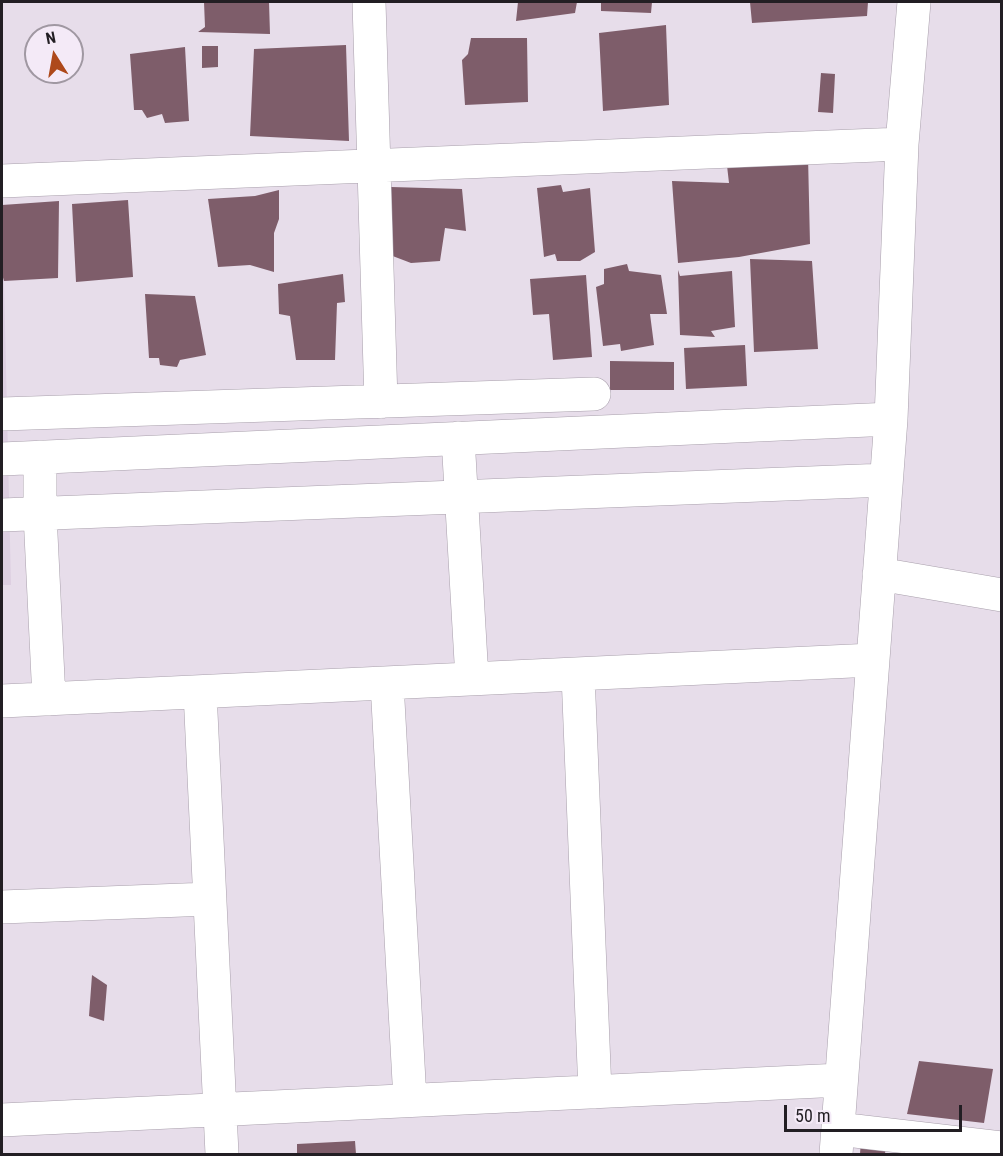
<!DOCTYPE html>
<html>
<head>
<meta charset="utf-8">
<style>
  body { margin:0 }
  #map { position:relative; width:1003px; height:1156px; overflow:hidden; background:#e7ddea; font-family:"Roboto Condensed",sans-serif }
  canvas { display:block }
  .frame { position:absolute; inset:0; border:3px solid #221e23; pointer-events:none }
  .north { position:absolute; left:24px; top:24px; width:60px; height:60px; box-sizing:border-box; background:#f4eaf7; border:2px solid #a098a2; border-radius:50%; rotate:349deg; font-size:16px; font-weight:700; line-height:24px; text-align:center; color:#221e23 }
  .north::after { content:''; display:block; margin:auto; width:21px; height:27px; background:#ae491b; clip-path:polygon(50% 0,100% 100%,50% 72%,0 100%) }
  .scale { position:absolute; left:784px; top:1105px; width:178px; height:27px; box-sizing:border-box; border:3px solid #221e23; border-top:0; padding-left:8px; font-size:18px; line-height:21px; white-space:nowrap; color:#221e23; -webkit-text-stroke:4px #f4eaf7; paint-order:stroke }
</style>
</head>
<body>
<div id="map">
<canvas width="1003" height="1156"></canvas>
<div class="frame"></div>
<div class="north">N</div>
<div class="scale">50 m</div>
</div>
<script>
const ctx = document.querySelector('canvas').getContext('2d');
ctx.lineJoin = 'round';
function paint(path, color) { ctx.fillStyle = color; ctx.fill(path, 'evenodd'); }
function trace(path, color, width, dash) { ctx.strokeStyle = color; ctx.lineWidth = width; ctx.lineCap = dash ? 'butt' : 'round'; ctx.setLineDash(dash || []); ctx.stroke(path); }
const built = new Path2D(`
  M2,217L4,281L11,585H2Z`);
const building = new Path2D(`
  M204,2H269L270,34L198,32L205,27Z
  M518,2H577L575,13L516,21Z
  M601,2H652L651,13L601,11Z
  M750,2H868L867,16L752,23Z
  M666,25L669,105L603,111L599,33Z
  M471,38H527L528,102L465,105L462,60L468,54Z
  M346,45L349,141L250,136L254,49Z
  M202,46H218V67L202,68Z
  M185,47L189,121L165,123L162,114L147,118L142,110H134L130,54Z
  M821,73L835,74L833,113L818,112Z
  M808,156L810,244L739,257L678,263L672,181L729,183L726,157Z
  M561,185L563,192L590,188L595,252L580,261H557L555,254L544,257L537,188Z
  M391,187L462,189L466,231L445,228L440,261L411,263L390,255Z
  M279,190V219L274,233V272L250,265L218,267L208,199L255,196Z
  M128,200L133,277L76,282L72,204Z
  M59,201L58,278L4,281L2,274V205Z
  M750,259L812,261L818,349L754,352Z
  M627,264L629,271L661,275L667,314H650L654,345L621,351L620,344L603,346L596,287L604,284V269Z
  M678,270L680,276L732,271L735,327L711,331L715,337L680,335Z
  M343,274L345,302L337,303L335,360H296L290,316L279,314L278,284Z
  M586,275L592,357L553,360L549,314L533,315L530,279Z
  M145,294L195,296L206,355L180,360L177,367L160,365L159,358H149Z
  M745,345L747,386L686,389L684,348Z
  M610,361L674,362V390H610Z
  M92,975L107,985L104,1021L89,1016Z
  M919,1061L993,1069L984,1123L907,1114Z
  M861,1140L886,1143L885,1154H860Z
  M355,1141L356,1154H297V1144Z`);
const minor = new Path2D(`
  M369,2L381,402
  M2,181L902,144
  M2,414L594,394
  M458,438L472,679
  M40,457V514L49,699
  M2,459L891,419
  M2,515L886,480
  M879,574L1002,595
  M578,674L595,1092
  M387,683L410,1100
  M200,692L222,1154
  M2,701L873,660
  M2,907L209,899
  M2,1120L841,1080
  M838,1129L1002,1148
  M836,1154L891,419L902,144L914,2`);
paint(built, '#ddcfe1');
paint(building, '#7e5d6a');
trace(minor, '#a89fab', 34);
trace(minor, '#fff', 33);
</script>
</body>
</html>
